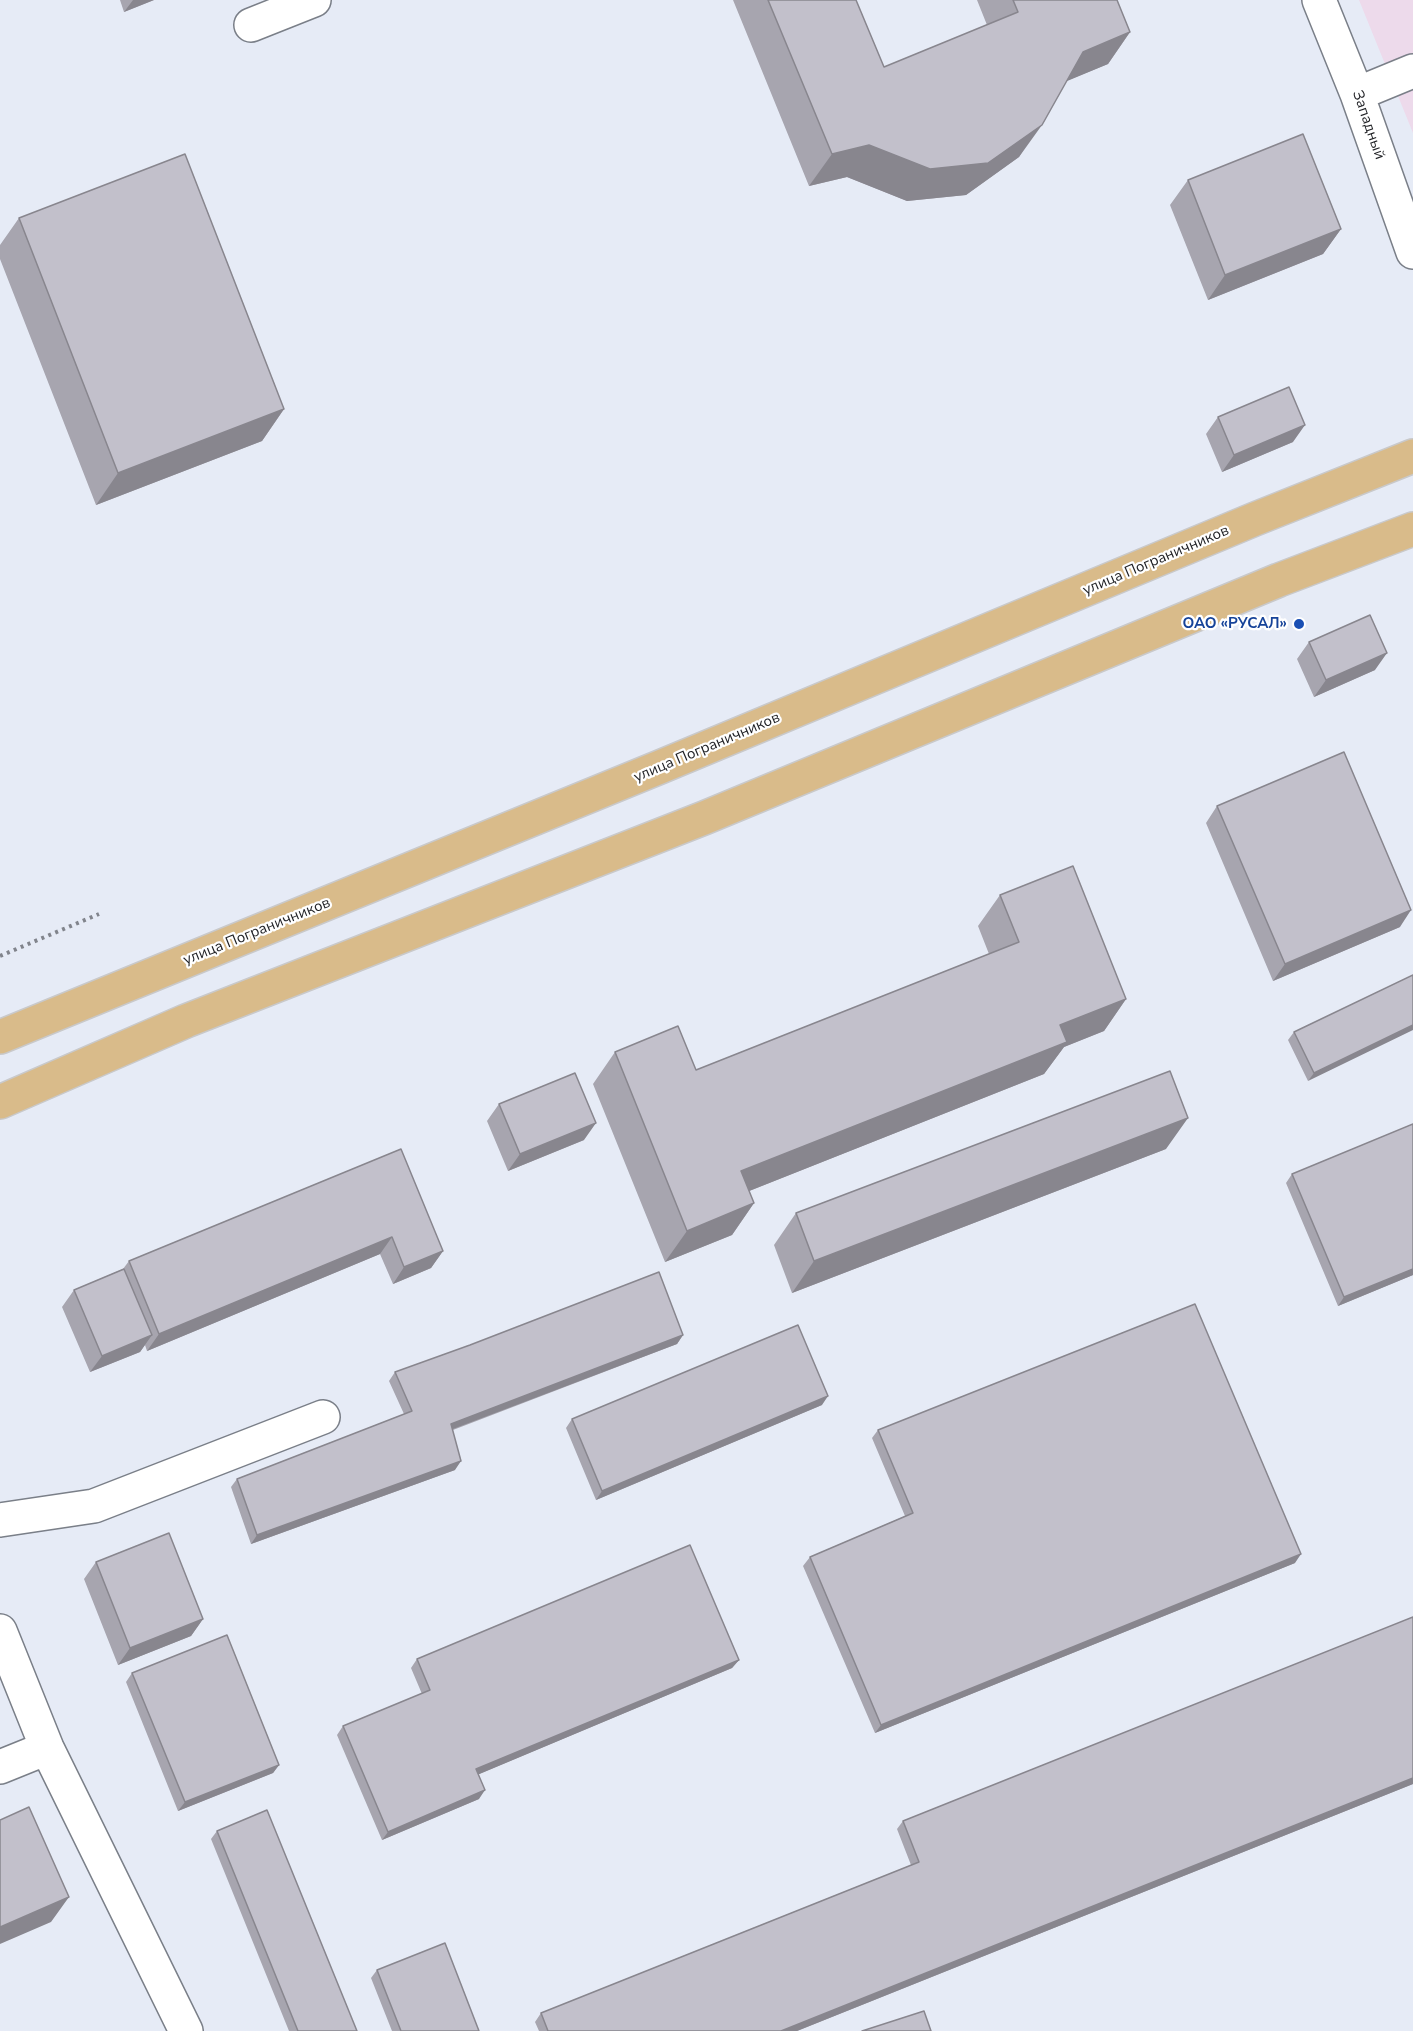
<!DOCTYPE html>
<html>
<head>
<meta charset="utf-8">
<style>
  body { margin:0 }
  canvas { display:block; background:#e6ebf6 }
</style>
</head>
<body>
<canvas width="1413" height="2031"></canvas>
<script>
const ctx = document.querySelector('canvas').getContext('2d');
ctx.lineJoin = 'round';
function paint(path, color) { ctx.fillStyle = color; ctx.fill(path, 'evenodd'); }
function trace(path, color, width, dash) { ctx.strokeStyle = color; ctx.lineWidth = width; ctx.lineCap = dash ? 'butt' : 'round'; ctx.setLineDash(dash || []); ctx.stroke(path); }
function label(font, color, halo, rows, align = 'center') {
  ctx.font = font + ' "Nunito Sans",sans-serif'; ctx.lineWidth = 4.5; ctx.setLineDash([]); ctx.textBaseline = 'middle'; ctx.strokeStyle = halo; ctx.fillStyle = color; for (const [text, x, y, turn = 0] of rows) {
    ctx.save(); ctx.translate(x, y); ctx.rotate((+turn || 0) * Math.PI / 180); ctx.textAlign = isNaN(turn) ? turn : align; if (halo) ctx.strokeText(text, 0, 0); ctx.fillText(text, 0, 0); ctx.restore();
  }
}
const industrial = new Path2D(`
  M1359,0H1413V133Z`);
const path = new Path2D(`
  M0,956L99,914`);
const minor = new Path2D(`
  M1319,0L1357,94L1413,252
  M251,25L314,0
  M1357,94L1413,71
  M0,1520L94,1506L323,1417
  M0,1631L47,1748L186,2031
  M0,1767L47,1748`);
const major = new Path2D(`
  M0,1037L660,767L1255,519L1413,456
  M0,1102L186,1021L704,818L1279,580L1413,529`);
const wall = new Path2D(`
  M120,0H154L124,12Z
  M733,0H856L884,67L987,25L977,0H1117L1130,32L1108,64L1066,81L1019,157L966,195L907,201L847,177L809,186Z
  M1188,180L1341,229L1323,254L1208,300L1170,205Z
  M19,218L284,409L262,441L96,505L0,259V245Z
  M1218,417L1293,442L1222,472L1206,434Z
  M1309,642L1375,670L1314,697L1297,659Z
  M1217,806L1400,927L1273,981L1206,823Z
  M1000,895L1126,999L1104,1031L1064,1047L1044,1074L749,1191L754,1203L732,1235L665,1262L593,1084L615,1052L696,1070L989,954L978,926Z
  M1413,975L1308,1081L1288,1040L1294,1032Z
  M499,1104L584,1140L508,1171L487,1121Z
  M1413,1124V1275L1338,1306L1286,1183L1292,1174Z
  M401,1149L443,1251L431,1268L393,1284L380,1254L147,1351L145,1345L140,1352L90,1372L62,1307L74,1290L123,1269L129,1261Z
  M1166,1149L792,1293L774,1245L796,1213Z
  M683,1335L677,1344L453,1430L455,1470L251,1544L231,1487L237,1479L404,1414L389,1381L395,1372Z
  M822,1405L596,1500L566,1428L572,1419Z
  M878,1430L1295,1563L875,1733L803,1566L810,1557L905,1516L872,1438Z
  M96,1562L203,1619L191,1636L118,1665L84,1579Z
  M1413,1617V1784L797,2031H539L535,2022L541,2013L911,1865L897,1829L903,1821Z
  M417,1659L739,1660L732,1668L479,1774V1799L382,1840L337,1735L343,1726L422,1694L411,1668Z
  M132,1673L279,1765L273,1773L178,1811L126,1682Z
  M217,1831L357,2031H289L211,1839Z
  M377,1970L479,2031H392L371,1978Z`);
const shadedWall = new Path2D(`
  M133,0H154L124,12Z
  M1130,32L1108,64L1060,84L1083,52Z
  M1042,125L1019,157L966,195L907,201L847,177L809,186L832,154L869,145Z
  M1341,229L1323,254L1208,300L1225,275Z
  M284,409L262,441L96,505L118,473Z
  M1305,425L1293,442L1222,472L1234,455Z
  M1387,653L1375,670L1314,697L1326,680Z
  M1411,910L1400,927L1273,981L1285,964Z
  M1126,999L1104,1031L1064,1047L1044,1074L719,1203L741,1171L1060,1025Z
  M1413,1025V1030L1308,1081L1314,1073Z
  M1188,1118L1166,1149L792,1293L814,1261Z
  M596,1123L584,1140L508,1171L520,1154Z
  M754,1203L732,1235L665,1262L687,1231Z
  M392,1237L380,1254L147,1351L159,1334Z
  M443,1251L431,1268L393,1284L404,1267Z
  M1413,1269V1275L1338,1306L1344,1297Z
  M152,1335L140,1352L90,1372L102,1356Z
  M683,1335L677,1344L445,1432L451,1424Z
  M828,1396L822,1405L596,1500L602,1491Z
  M461,1461L455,1470L251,1544L257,1535Z
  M1301,1554L1295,1563L875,1733L881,1725Z
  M203,1619L191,1636L118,1665L130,1648Z
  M739,1660L732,1668L470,1778L476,1769Z
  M279,1765L273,1773L178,1811L185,1802Z
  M1413,1778V1784L797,2031H781Z
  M485,1790L479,1799L382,1840L388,1832Z
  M69,1897L51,1922L0,1944V1927Z`);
const building = new Path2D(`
  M768,0H856L884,67L1018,12L1013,0H1117L1130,32L1083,52L1042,125L988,163L930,169L869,145L832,154Z
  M1303,134L1341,229L1225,275L1188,180Z
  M185,154L284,409L118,473L19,218Z
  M1289,387L1305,425L1234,455L1218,417Z
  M1370,615L1387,653L1326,680L1309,642Z
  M1344,752L1411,910L1285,964L1217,806Z
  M1073,866L1126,999L1060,1025L1067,1042L741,1171L754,1203L687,1231L615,1052L678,1026L696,1070L1019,942L1000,895Z
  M1413,975V1025L1314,1073L1294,1032Z
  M1170,1071L1188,1118L814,1261L796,1213Z
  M575,1073L596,1123L520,1154L499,1104Z
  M1413,1124V1269L1344,1297L1292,1174Z
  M401,1149L443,1251L404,1267L392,1237L159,1334L129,1261Z
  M124,1269L152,1335L102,1356L74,1290Z
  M659,1272L683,1335L451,1424L461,1461L257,1535L237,1479L412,1411L395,1372L470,1345Z
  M1195,1304L1301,1554L881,1725L810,1557L913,1513L878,1430Z
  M798,1325L828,1396L602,1491L572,1419Z
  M169,1533L203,1619L130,1648L96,1562Z
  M690,1545L739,1660L476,1769L485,1790L388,1832L343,1726L430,1690L417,1659Z
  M1413,1617V1778L781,2031H548L541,2013L919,1862L903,1821Z
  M227,1635L279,1765L185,1802L132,1673Z
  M29,1807L69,1897L0,1927V1820Z
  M267,1810L357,2031H298L217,1831Z
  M445,1943L479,2031H401L377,1970Z
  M924,2011L931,2031H862Z`);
const markers = [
  [1299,624,6,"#1a4fb4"]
];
const streetNames = [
  ["Западный",1368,125,71],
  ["улица Пограничников",1156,561,-23],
  ["улица Пограничников",707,748,-23],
  ["улица Пограничников",257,932,-22]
];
const transitNames = [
  ["ОАО «РУСАЛ»",1287,624]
];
paint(industrial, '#eddaeb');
trace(minor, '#7a7f88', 36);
trace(major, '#c9c9ca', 36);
trace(path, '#81848c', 4, [3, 4.5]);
trace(minor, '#fff', 33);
trace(major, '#d9bb8a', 33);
paint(wall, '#a7a5af');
paint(shadedWall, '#88868e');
paint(building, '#c2c0cb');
trace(building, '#88868e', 1.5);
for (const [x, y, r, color] of markers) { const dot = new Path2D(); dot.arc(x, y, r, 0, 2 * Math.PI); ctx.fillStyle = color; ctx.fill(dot); trace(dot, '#fff', 2); }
label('15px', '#1e1f23', '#fff', streetNames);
label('bold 15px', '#164399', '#fff', transitNames, 'right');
</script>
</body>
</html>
